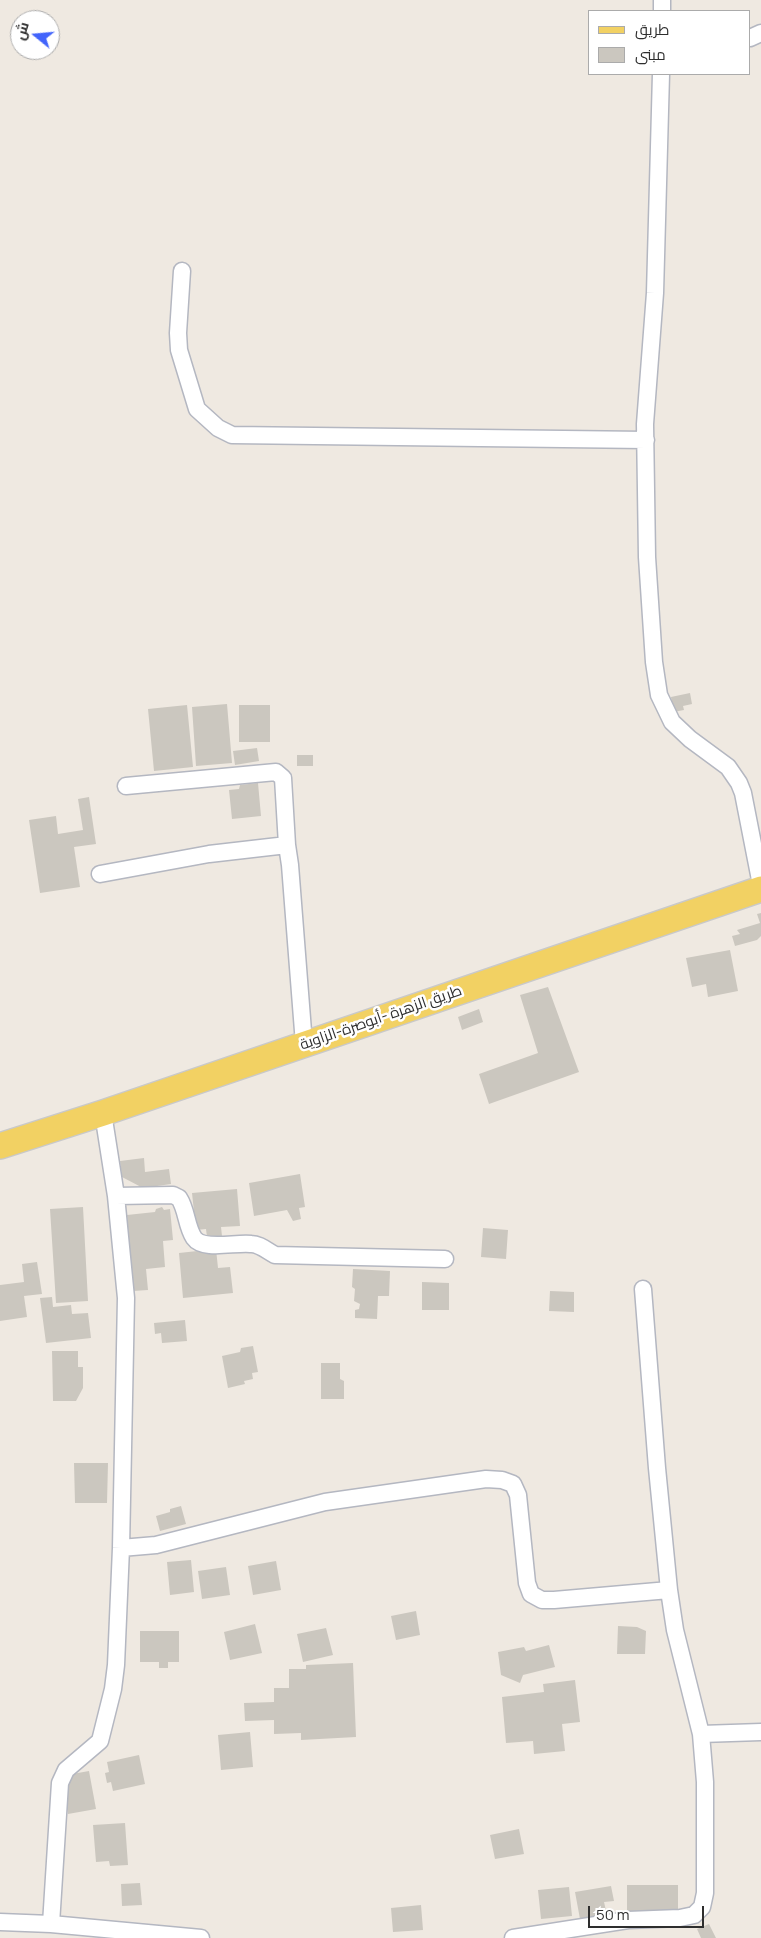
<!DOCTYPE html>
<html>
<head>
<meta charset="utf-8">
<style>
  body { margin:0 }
  #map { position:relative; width:761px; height:1938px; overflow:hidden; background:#efe9e1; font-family:Manrope,Cairo,sans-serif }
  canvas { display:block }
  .legend { position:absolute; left:588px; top:10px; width:162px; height:65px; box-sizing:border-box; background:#fff; border:1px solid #ababab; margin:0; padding:6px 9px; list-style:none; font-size:15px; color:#2e2e2e }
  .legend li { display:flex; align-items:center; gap:10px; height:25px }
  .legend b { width:25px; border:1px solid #ababab }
  .north { position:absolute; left:10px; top:10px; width:50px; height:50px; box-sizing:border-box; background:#fff; border:1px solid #ababab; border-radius:50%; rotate:287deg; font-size:14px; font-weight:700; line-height:20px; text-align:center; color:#2e2e2e }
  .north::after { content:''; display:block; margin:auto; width:18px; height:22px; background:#4264fb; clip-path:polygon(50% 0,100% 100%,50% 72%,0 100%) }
  .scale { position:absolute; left:588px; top:1906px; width:116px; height:22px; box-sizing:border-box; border:2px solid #2e2e2e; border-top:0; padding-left:6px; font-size:15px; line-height:18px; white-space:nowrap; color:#2e2e2e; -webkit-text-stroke:4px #fff; paint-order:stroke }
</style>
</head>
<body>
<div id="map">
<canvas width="761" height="1938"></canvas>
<ul class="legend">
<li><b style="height:6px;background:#f2d163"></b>طريق</li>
<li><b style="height:14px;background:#cbc7bf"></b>مبنى</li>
</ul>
<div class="north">ش</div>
<div class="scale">50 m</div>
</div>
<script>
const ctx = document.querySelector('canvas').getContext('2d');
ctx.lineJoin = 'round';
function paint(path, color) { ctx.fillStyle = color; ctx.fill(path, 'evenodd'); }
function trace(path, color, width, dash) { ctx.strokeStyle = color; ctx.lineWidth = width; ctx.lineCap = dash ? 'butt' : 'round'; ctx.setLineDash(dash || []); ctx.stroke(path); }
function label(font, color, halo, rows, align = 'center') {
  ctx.font = font + ' Manrope,Cairo,sans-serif'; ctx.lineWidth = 5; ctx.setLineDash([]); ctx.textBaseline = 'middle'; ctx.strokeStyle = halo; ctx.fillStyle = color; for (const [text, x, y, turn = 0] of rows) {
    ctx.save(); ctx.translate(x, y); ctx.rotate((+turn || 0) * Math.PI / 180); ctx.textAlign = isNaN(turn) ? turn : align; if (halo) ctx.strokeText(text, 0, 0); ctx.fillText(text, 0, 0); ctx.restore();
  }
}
const building = new Path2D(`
  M690,693L692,704L683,706L684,710L673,712L671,697Z
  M227,704L232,763L196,766L192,707Z
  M187,705L193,767L154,771L148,709Z
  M239,705H270V742H239Z
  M257,748L259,761L235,765L233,751Z
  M297,755H313V766H297Z
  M258,783L261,816L232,819L229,790L239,789L240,785Z
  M89,797L96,844L74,847L80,887L40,893L29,820L56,816L58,834L83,830L78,799Z
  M761,913V936L757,940L735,946L732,936L740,934L737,930L760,923L757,914Z
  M730,950L738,991L708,997L706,984L692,987L686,958Z
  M548,987L579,1072L489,1104L479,1074L538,1053L520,995Z
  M479,1009L483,1022L462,1030L458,1017Z
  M144,1158L145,1172L169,1169L171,1184L143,1188L122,1177L120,1161Z
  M300,1174L305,1207L299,1208L301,1219L293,1221L287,1210L254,1216L249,1183Z
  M237,1189L240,1226L221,1227L222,1236L207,1237L206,1229L196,1230L192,1193Z
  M83,1207L88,1301L56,1303L50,1209Z
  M162,1207L164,1210L170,1209L173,1240L163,1241L165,1267L146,1269L148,1290L133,1291L127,1215L155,1212L156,1209Z
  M483,1228L508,1230L506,1259L481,1257Z
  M216,1249L218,1268L230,1267L233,1293L183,1298L179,1253Z
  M37,1262L42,1294L24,1296L27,1317L0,1321V1285L24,1282L22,1264Z
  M353,1269L390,1271L389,1296H378L377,1319L355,1318V1310L359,1309L360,1304L354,1301L355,1289L352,1287Z
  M422,1282L449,1283V1310H422Z
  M550,1291L574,1292V1312L549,1311Z
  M52,1297L53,1307L71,1305L72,1314L88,1313L91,1338L46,1343L40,1298Z
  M185,1320L187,1341L162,1343L161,1333L155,1334L154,1323Z
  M253,1346L258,1372L252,1373L253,1379L244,1381L245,1384L228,1388L222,1356L240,1352L241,1348Z
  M52,1351H78V1367H83V1388L76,1401H53Z
  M321,1363H340V1379L344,1381V1399H321Z
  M74,1463H108L107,1503H75Z
  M181,1506L186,1524L160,1531L156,1516L170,1512V1509Z
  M191,1560L194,1592L170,1595L167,1562Z
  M276,1561L281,1590L253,1595L248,1566Z
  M226,1567L230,1595L202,1599L198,1571Z
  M416,1611L420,1635L396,1640L391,1616Z
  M255,1624L262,1653L230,1660L224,1632Z
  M618,1626L637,1627L646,1631L645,1654H617Z
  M326,1628L333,1655L303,1662L297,1634Z
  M140,1631H179V1662H168V1668H159V1662H140Z
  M549,1645L555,1667L523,1675L520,1683L501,1675L498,1652L524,1647L526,1651Z
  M353,1663L356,1737L301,1740V1733L274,1734V1720L245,1721L244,1703L274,1702V1688H289V1669H306V1665Z
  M575,1680L580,1722L562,1724L565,1751L534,1754L533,1741L506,1743L502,1697L544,1692L543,1684Z
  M250,1732L253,1767L221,1770L218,1735Z
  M139,1755L145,1784L113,1791L111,1782L107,1783L105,1773L109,1772L107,1762Z
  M89,1771L96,1809L68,1814L61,1776Z
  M125,1823L128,1865L110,1866L109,1861L96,1862L93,1825Z
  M519,1829L524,1854L495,1859L490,1835Z
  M140,1883L142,1905L122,1906L121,1884Z
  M627,1885H678V1913L627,1912Z
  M611,1886L614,1901L604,1902L607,1915L580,1919L575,1892Z
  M569,1887L572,1916L541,1919L538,1890Z
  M421,1905L423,1930L393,1932L391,1908Z
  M709,1924L716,1938H701L697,1929Z`);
const minor = new Path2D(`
  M662,0V11
  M750,38L761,33
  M661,74L655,293L645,424L647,557L654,662L659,695L672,722L690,739L728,767L739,783L743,793L761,885
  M182,271L178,333L179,350L197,409L218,428L232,435L646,440
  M126,786L276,772L283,778L287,845
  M100,874L209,854L287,845L290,865L304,1044
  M116,1196L173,1195L179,1198C187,1210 186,1226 194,1238C203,1251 236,1242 251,1244C260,1244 267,1251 275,1255L445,1259
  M121,1548L156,1545L325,1502L486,1479L502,1480L513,1484L518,1495L527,1583L531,1594L542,1600H554L669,1590
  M701,1734L761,1732
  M0,1922L51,1924L201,1938
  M51,1924L60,1783L66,1770L100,1741L113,1689L116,1665L121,1548L126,1298L116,1196L103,1113
  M513,1938L628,1920L680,1918L694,1915L702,1907L705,1893V1782L701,1734L675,1630L669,1590L657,1468L643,1289`);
const primary = new Path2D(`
  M0,1146L103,1113L761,889`);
const streetNames = [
  ["طريق الزهرة -أبوصرة-الزاوية",381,1018,-19]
];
paint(building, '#cbc7bf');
trace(minor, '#b4b7c1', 19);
trace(primary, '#c9c9c9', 28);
trace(minor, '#fff', 16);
trace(primary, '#f2d163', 25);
label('15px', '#2e2e2e', '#fff', streetNames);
</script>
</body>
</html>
